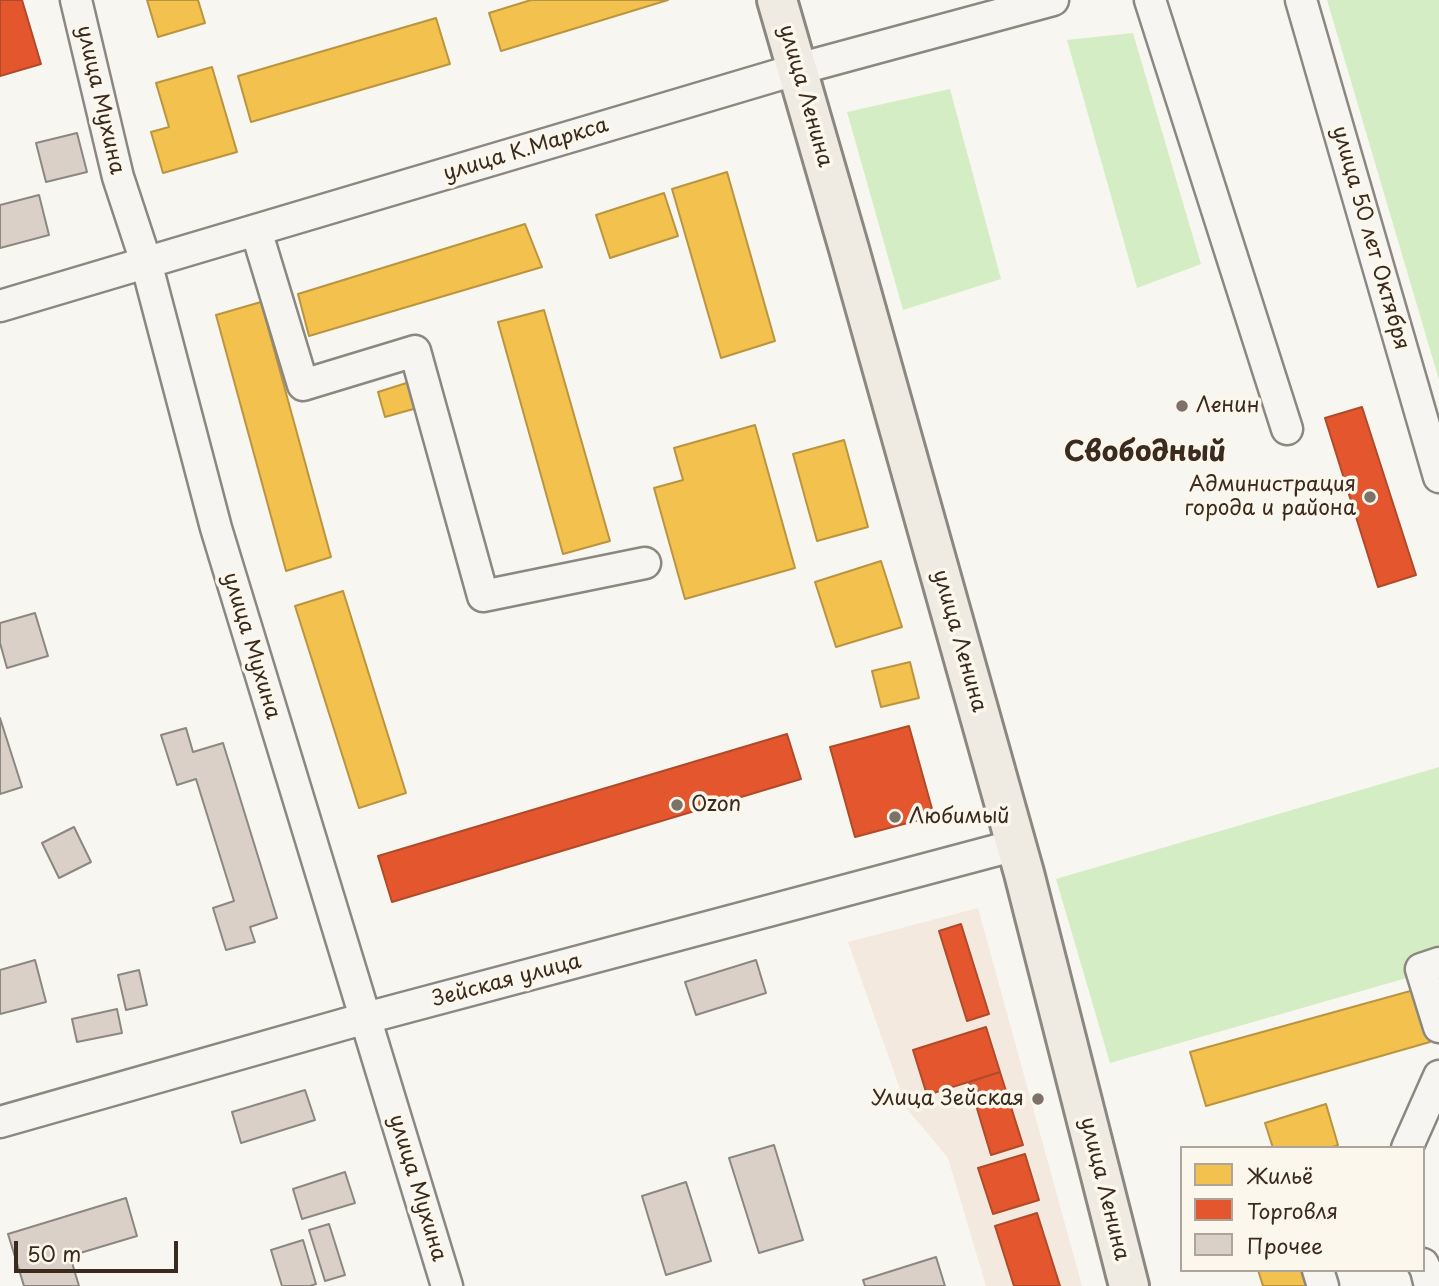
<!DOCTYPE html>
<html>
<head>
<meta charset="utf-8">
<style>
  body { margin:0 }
  #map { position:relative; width:1439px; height:1286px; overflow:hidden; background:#f8f6f0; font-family:"Playpen Sans",sans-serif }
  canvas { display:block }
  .legend { position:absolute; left:1180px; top:1146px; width:245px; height:126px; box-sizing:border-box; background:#fbf7ec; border:2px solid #aea59a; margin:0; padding:9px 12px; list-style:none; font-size:21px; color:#3b2a1e }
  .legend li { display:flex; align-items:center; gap:14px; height:35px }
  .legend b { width:35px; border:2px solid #aea59a }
  .scale { position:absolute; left:14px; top:1241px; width:164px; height:32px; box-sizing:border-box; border:4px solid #3b2a1e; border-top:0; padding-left:9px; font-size:21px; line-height:24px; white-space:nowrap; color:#3b2a1e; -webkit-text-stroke:5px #fbf7ec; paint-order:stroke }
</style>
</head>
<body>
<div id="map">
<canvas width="1439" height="1286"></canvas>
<ul class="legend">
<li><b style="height:19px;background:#f2c14e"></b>Жильё</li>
<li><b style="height:19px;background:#e4572e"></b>Торговля</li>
<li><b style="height:19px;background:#dad0c8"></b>Прочее</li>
</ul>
<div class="scale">50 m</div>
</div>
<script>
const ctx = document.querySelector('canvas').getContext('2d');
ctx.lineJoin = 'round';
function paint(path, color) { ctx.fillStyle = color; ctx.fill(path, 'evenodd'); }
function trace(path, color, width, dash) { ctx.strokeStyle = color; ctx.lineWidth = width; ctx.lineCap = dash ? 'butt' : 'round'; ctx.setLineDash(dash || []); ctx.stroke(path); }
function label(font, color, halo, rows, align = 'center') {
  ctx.font = font + ' "Playpen Sans",sans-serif'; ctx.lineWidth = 7; ctx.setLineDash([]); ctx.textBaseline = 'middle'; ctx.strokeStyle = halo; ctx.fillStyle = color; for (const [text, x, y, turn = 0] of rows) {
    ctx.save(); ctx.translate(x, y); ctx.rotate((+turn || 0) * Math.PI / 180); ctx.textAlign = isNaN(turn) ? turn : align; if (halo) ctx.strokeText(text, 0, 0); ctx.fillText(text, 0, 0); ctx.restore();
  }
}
const built = new Path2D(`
  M978,908L1082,1286H986L948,1158L907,1109L848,942Z`);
const green = new Path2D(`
  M1327,0H1439V380Z
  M1133,33L1201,264L1137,288L1067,40Z
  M950,89L1001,279L903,310L847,112Z
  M1439,767V951L1414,976L1110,1063L1056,879Z`);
const homes = new Path2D(`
  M147,0H198L205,23L158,37Z
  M531,0H668L501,51L489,13Z
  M436,18L450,64L251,122L238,76Z
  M212,67L237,152L163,173L151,132L169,127L156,83Z
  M727,172L775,341L721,358L672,189Z
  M664,193L678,236L610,258L596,215Z
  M525,224L542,267L309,336L298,294Z
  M261,302L331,557L286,571L216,315Z
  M544,310L610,541L563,554L498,322Z
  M416,380L424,406L385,417L378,392Z
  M755,425L795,568L685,599L654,488L683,480L674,448Z
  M844,440L868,527L817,541L793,454Z
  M881,561L902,627L836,647L815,582Z
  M343,591L406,793L359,808L295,606Z
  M910,662L919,698L881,707L872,671Z
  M1414,990L1430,1042L1206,1106L1190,1052Z
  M1326,1104L1338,1145L1330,1148H1273L1265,1123Z
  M1258,1270H1301L1306,1286H1263Z`);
const shops = new Path2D(`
  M0,0H22L41,64L0,76Z
  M1362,407L1416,575L1378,587L1325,418Z
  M909,726L934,816L855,837L830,747Z
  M787,734L801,779L392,902L378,856Z
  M961,924L989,1014L967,1021L939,931Z
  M986,1027L1000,1072L927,1095L913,1050Z
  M1000,1072L1023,1145L991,1155L969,1082Z
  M1025,1154L1039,1200L993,1214L978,1168Z
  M1037,1213L1060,1286H1014L995,1226Z`);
const building = new Path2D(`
  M77,133L87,172L46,182L36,143Z
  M39,195L49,235L0,248V205Z
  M35,613L48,656L7,668L0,643V623Z
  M0,718L22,787L0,794Z
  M186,728L193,752L223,743L277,918L250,927L255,942L226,950L213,908L234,901L196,779L177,785L161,735Z
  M74,827L91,862L59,878L42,843Z
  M35,960L46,1002L0,1014V970Z
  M756,960L766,993L696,1015L685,982Z
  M139,970L147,1005L126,1010L118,975Z
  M117,1009L122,1033L77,1042L72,1019Z
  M305,1090L315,1120L241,1143L232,1112Z
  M774,1145L803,1240L759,1253L729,1158Z
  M345,1172L355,1203L302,1219L293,1189Z
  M686,1182L711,1261L666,1275L642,1196Z
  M126,1198L137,1236L70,1256L79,1286H24L8,1234Z
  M329,1224L345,1275L325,1281L309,1230Z
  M303,1240L316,1284L310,1286H282L271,1250Z
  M936,1257L945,1286H865L863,1280Z`);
const minor = new Path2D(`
  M76,0L118,177L146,262L216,528L447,1286
  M1150,0L1287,429
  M1301,0L1439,477
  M256,230L303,385L415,351L483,596L645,563
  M0,306L798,69L1053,0
  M1439,963L1421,969L1439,1027
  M0,1122L366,1018L1016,845
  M1407,1148L1439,1076
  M1423,1264L1426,1270L1430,1286
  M1318,1270L1323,1286`);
const major = new Path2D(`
  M777,0L849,249L1024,873L1129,1286`);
const markers = [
  [1182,406,7,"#7d7168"],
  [1370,497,7,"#7d7168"],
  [677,805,7,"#7d7168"],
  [895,817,7,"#7d7168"],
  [1038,1099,7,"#7d7168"]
];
const streetNames = [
  ["улица Ленина",805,96,74],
  ["улица Мухина",100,100,77],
  ["улица К.Маркса",526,150,-17],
  ["улица 50 лет Октября",1370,238,74],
  ["улица Ленина",959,641,74],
  ["улица Мухина",251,646,73],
  ["Зейская улица",507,981,-15],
  ["улица Мухина",417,1188,73],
  ["улица Ленина",1104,1189,76]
];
const poiNames = [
  ["Ленин",1196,406],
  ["Администрация",1356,485,"right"],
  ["города и района",1356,509,"right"],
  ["Ozon",691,805],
  ["Любимый",909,817],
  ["Улица Зейская",1024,1099,"right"]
];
const districtNames = [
  ["Свободный",1145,453]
];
paint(built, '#f4e9de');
paint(green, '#d5edc5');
paint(homes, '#f2c14e');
trace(homes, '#bb9440', 2);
paint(shops, '#e4572e');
trace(shops, '#b14a29', 2);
paint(building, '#dad0c8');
trace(building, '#8b8781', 2);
trace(minor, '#8b8781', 35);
trace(major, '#8b8781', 44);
trace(minor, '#f6f5f1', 30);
trace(major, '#f0ebe2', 38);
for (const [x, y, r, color] of markers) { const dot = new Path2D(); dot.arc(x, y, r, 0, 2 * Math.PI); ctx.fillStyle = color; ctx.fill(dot); trace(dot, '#fbf7ec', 2.5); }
label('21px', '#3b2a1e', '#fbf7ec', streetNames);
label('21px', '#3b2a1e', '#fbf7ec', poiNames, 'left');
label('bold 28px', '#3b2a1e', '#fbf7ec', districtNames);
</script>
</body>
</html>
